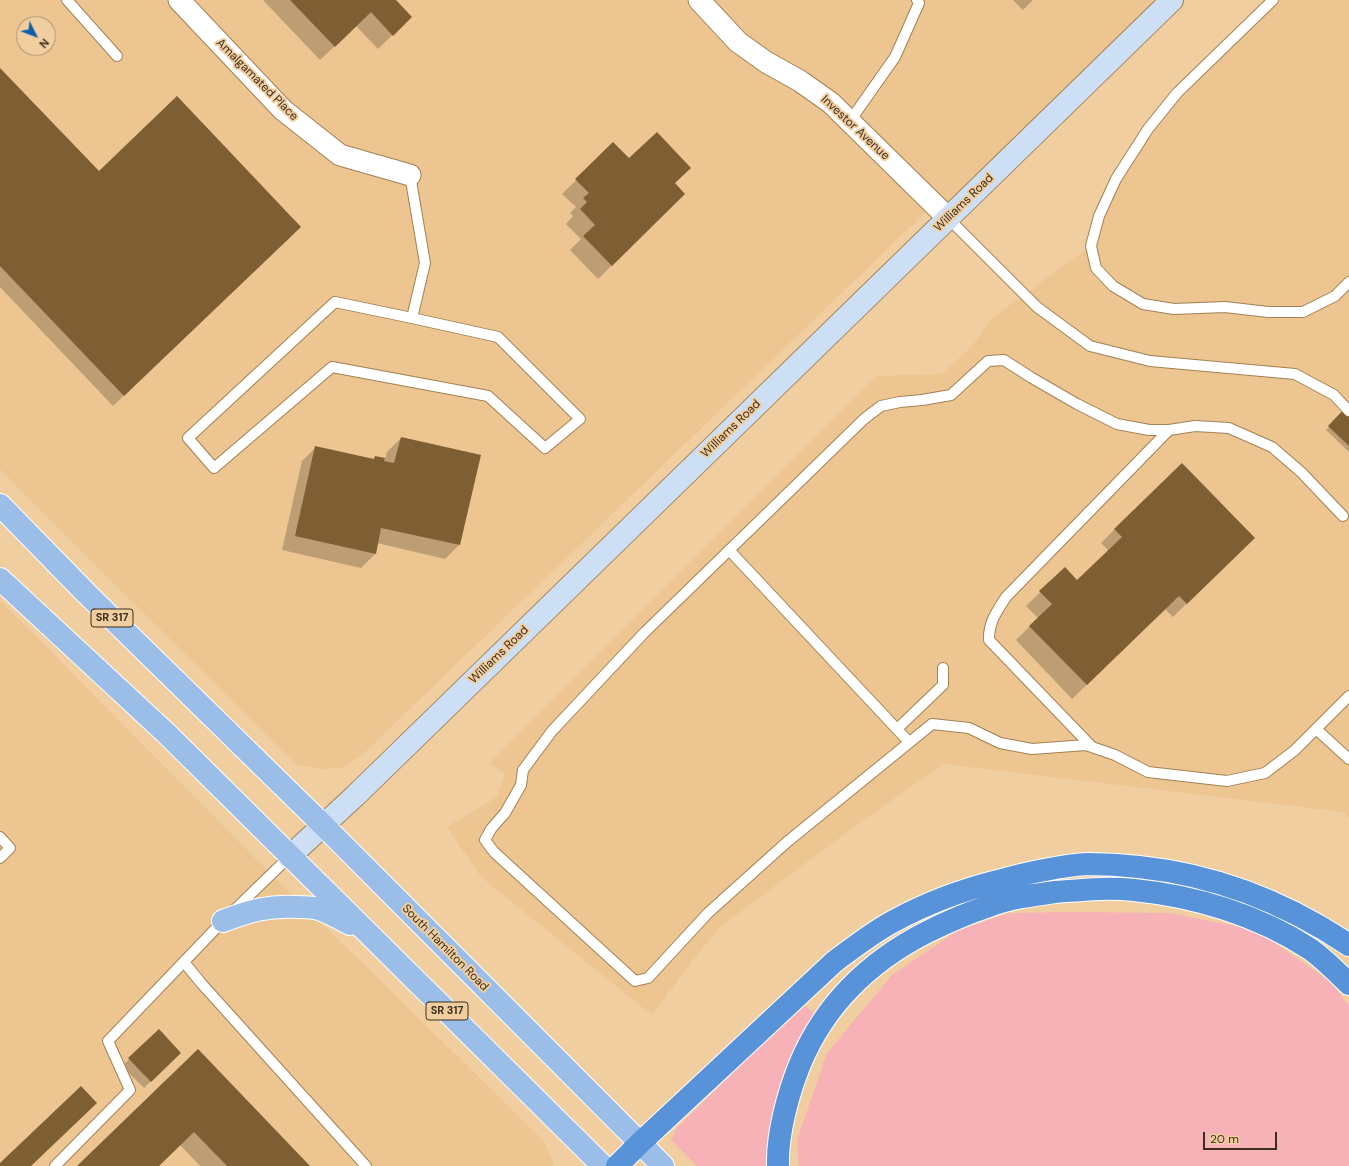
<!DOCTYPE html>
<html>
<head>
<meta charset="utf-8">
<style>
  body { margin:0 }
  #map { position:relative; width:1349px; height:1166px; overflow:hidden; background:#f1cea0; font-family:"DM Sans",sans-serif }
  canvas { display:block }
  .north { position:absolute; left:16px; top:16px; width:40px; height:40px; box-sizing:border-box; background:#f1cea0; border:1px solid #a98e6c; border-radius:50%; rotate:132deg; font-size:11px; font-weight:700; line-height:16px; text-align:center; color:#3d2f1d }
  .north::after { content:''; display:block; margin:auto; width:14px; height:18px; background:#0f5eac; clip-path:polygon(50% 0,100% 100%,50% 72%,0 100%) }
  .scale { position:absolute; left:1203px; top:1132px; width:74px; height:18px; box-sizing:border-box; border:2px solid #3d2f1d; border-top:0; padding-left:5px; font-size:12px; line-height:14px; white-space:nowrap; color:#3d2f1d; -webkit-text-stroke:3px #f1cea0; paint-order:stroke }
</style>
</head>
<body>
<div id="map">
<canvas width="1349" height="1166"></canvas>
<div class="north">N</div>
<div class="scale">20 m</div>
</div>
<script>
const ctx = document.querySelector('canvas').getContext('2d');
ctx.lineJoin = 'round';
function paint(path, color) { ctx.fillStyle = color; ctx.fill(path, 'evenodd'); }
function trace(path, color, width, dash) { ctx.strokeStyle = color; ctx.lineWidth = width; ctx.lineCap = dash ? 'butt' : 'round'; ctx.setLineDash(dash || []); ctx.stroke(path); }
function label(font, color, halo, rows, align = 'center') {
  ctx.font = font + ' "DM Sans",sans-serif'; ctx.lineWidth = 4; ctx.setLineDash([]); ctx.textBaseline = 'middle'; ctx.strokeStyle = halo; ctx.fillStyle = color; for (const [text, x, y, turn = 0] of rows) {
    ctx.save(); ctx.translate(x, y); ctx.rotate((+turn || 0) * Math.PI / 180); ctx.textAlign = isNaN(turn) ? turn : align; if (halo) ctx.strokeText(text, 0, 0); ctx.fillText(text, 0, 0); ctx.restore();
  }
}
const built = new Path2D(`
  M0,0H1173L948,218L931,207L363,754L341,768L322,769L297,765L44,514L0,469ZM24,24H48V48H24Z
  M1273,0H1349V818L1343,812L944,764L865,819L722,925L693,960L652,1015L481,877L447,827L497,797L505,774L490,763L876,376L942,374L972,346L991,319L1091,246L1099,216L1148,129Z
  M0,600L250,853L543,1140L553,1160V1166H0Z`);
const green = new Path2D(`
  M1072,912L1169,913L1256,930L1331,982L1349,1006V1166H799L797,1140L827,1053L892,975L957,931L1009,913Z
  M803,1003L815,1015C787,1064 768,1109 766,1166H697L671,1140L677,1128Z`);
const shadow = new Path2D(`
  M263,0H395L411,17L378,49L356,26L320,60Z
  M1013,0H1033L1023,10Z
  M0,69L99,173L290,237L113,406L0,287Z
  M613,144L629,160L674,183L684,194L598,279L570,250L581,239L566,224L573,216L570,213L576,207L562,194Z
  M1349,406V452L1326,430Z
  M401,438L480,455L459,545L445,559L377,543L375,554L361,568L282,550L302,461L316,447L373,460L376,457L385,459L387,452Z
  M1115,529L1240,551L1173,617L1165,609L1072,699L1016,640L1038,618L1026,606L1065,568L1077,581L1109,551L1101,543Z
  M159,1030L180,1053L144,1088L122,1066Z
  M142,1105L308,1166H200L180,1145L158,1166H78Z`);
const building = new Path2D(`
  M290,0H396L412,17L393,36L371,12L335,47Z
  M0,68L99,171L177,96L301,227L124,396L0,266Z
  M657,132L691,168L675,183L685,194L612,266L583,236L595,225L580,209L587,202L583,198L589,193L575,179L613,142L629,158Z
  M1349,404V446L1328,426Z
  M401,437L481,455L460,545L381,528L376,554L295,536L315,446L374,459L375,456L385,458L384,461L394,463Z
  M1182,463L1255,538L1187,604L1179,596L1087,685L1029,626L1052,604L1039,591L1065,567L1077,580L1122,537L1114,529Z
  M159,1029L181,1053L151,1082L128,1058Z
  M198,1049L310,1166H227L194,1132L159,1166H77Z
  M81,1086L97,1103L31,1166H0V1163Z`);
const service = new Path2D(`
  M67,0L117,56
  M1273,0L1177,93L1148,129L1116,179L1099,216L1091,246L1096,268L1113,286L1143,304L1174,309L1225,307L1268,312H1303L1335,296L1349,282
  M850,121L895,57L919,3L917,0
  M410,175L425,263L412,318L498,337L580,419L545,448L488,396L332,367L214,468L188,438L335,302L412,318
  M948,218L1037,307L1090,346L1150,361L1295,374L1334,395L1349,411
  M1343,516L1301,472L1272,447L1229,428L1195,426L1169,430H1149L1117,424L1077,404L1032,378L1004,360L988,361L951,395L922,400L900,402L881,406L864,419L644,633L552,731L523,770L521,785L505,813L491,829L485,840L494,852L635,981L648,978L708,913L787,842L932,724L969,728L1000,743L1032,749L1086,745L1115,755L1148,772L1227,781L1265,773L1295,750L1349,696
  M729,550L909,742
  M897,729L943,685V668
  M1316,729L1349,759
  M1092,747L989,640C988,623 997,611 1006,597L1169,430
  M0,837L10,848L0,858
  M184,962L201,983L366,1166
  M55,1166L130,1090L108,1041L223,921L289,857`);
const minor = new Path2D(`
  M179,0L283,110L340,155L410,175
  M699,0L738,42L766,62L800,81L831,103L948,218`);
const secondary = new Path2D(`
  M289,857L355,796L1172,0`);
const primary = new Path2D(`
  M0,505L86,593L324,826L663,1166
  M0,579L167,734L603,1166
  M223,921C249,911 269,905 298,907C306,907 314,907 322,910C331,914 341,919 350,924`);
const motorway = new Path2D(`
  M617,1166L640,1143L834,962C854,947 873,932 894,921C927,903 962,890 998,881C1027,873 1058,866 1087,864C1104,864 1122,865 1139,867C1215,875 1285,902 1349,945
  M778,1166C777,1134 788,1094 800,1064C825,1004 870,961 927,932C947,922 968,913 989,906C1010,898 1033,895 1055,892C1081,890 1108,887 1134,890C1195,896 1258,915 1310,949C1324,959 1337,972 1349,984`);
const shields = [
  [112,618,42],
  [447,1011,42]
];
const shieldNames = [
  ["SR 317",112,618],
  ["SR 317",447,1011]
];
const streetNames = [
  ["Amalgamated Place",257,80,45],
  ["Investor Avenue",855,128,43],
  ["Williams Road",964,203,-44],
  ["Williams Road",731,429,-44],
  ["Williams Road",499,655,-44],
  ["South Hamilton Road",445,948,45]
];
paint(built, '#edc590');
paint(green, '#f6b2b7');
paint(shadow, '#0003');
paint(building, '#7e5e33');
trace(service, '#a18155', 12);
trace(minor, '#a18155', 23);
trace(secondary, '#a18155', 24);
trace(primary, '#fff', 24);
trace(motorway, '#fff', 24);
trace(service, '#fff', 10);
trace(minor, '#fff', 21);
trace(secondary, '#cddff4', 22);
trace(primary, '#9bbee8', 22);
trace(motorway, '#5893d9', 22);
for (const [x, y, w] of shields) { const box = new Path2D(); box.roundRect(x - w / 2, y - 9, w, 18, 3); ctx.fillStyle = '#f1cea0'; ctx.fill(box); trace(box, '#3d2f1d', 1); }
label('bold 11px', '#3d2f1d', null, shieldNames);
label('12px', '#3d2f1d', '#f1cea0', streetNames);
</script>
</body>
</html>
